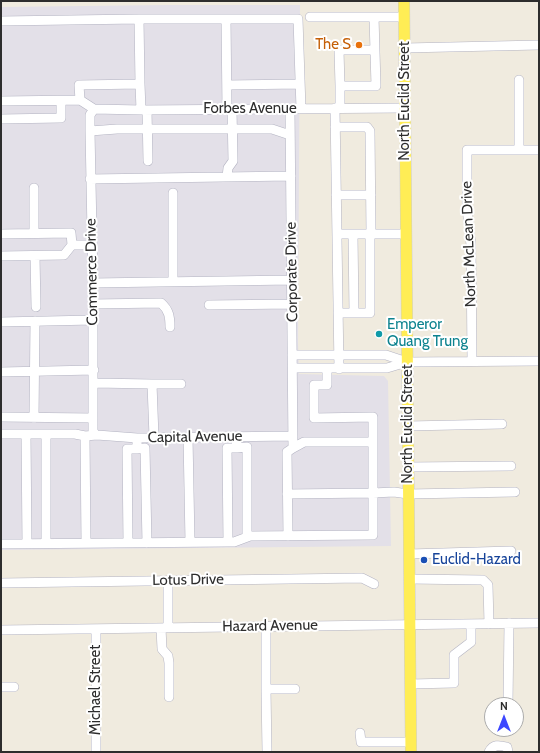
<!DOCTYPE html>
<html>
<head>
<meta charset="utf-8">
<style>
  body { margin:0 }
  #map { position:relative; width:540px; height:753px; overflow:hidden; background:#f0ebdf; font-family:Cabin,sans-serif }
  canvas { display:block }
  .frame { position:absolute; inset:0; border:2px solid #2d2d2d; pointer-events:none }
  .north { position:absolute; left:484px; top:697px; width:40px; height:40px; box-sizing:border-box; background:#fff; border:1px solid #ababab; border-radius:50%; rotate:0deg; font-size:11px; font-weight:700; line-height:16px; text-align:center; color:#2d2d2d }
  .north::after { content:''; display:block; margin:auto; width:14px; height:18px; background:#3d48ff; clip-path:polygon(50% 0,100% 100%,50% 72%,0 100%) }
</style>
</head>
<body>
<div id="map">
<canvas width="540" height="753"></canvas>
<div class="frame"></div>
<div class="north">N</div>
</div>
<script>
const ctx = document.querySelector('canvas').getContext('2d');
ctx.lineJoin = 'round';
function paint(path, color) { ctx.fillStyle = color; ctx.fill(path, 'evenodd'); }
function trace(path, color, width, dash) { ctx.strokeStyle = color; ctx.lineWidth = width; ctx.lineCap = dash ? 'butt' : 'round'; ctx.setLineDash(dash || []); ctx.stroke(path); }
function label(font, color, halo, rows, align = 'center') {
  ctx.font = font + ' Cabin,sans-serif'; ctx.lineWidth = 4; ctx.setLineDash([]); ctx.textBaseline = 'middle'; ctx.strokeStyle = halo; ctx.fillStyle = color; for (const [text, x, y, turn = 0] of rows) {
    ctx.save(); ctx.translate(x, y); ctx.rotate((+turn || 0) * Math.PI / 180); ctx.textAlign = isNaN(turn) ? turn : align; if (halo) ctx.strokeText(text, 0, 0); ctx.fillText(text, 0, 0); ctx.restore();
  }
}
const industrial = new Path2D(`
  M167,5H300L298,343L299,374L384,376L388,381L391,546L1,550V7Z`);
const minor = new Path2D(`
  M310,17H404
  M139,19H298L301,109
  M226,19L227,109
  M1,21L139,19L140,84L79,85L80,100
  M405,48L539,45
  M519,80V150
  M140,84L141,110
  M227,85L300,84
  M340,86L339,50H375
  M1,101L80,100L94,109L141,110L405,108
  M335,108L339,369
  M340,108V86H376L374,17
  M94,109L90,115V131L93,283V431L95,434L97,435
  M290,109L293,448L304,442H373
  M147,110L148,161
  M1,119L61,118V101
  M335,127H367L370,131L371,234
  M90,131L117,129H272L290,135
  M227,177L228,168L233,161L232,109
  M90,179L291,176
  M34,188V233
  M173,193V282
  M336,195H371
  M1,234L71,233L72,245L64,255L1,256
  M337,234H406
  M353,234L354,313
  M72,245H92
  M35,256L36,307
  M93,283L292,280
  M93,304L161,303C169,310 170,317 170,327
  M209,305L292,304
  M338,313H370V234
  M1,322L93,320
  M292,355H386L407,362
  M472,361L471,245L467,208V150H539
  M293,368H387L407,362L539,361
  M1,372L94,370
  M94,383L152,384
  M1,417L93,418
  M34,418L35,321
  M408,426L502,424
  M1,434H75L85,436L97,435L137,438L293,436
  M26,434L27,544
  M46,434V543
  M85,436L86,543
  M154,437L152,384H181
  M188,437L190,542
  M237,448L247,447V537
  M137,449L145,448L147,543
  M408,467L511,466
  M287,494L373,493V417L314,418V385H327V368
  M288,536L287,452L293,448
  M228,542L227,448H237L236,437
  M128,543L127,449H137V438
  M1,544L228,542H234L250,536L373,535V493L394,492L408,494L515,492
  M409,554L511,551
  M409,579L483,580L488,585L489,624
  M168,581V628
  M1,583L362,578L374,584
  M266,626V689L267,752
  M161,628L162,649L168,656L169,663V697
  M96,629V752
  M1,630L539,623
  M410,684L454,683V655L471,642V624
  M1,687H14
  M266,689H295
  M508,705L509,623
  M360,733L361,742H410
  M489,752C493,744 499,745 507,747L508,752`);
const major = new Path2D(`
  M404,1L411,752`);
const markers = [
  [359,45,4,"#e8710a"],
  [379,334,4,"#0f9aa8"],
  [424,560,4,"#1a4fb4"]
];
const foodNames = [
  ["The S",351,45]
];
const streetNames = [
  ["North Euclid Street",405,101,-90],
  ["Forbes Avenue",250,109],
  ["North McLean Drive",469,244,-92],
  ["Commerce Drive",92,272,-91],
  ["Corporate Drive",292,272,-91],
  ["North Euclid Street",408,424,-90],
  ["Capital Avenue",195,437,-1],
  ["Lotus Drive",188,580,-1],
  ["Hazard Avenue",270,626,-1],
  ["Michael Street",96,690,-90]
];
const cultureNames = [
  ["Emperor",387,325],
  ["Quang Trung",387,342]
];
const transitNames = [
  ["Euclid-Hazard",432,560]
];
paint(industrial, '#e3e0e8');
trace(minor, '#b3b3c2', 10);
trace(major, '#cdcdcd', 12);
trace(minor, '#fff', 9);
trace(major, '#ffed55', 11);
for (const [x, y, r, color] of markers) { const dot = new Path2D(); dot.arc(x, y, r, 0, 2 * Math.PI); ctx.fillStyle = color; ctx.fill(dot); trace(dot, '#fff', 1.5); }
label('15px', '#c56008', '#fff', foodNames, 'right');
label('15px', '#2d2d2d', '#fff', streetNames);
label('15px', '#0d838f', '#fff', cultureNames, 'left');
label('15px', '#164399', '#fff', transitNames, 'left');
</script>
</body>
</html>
